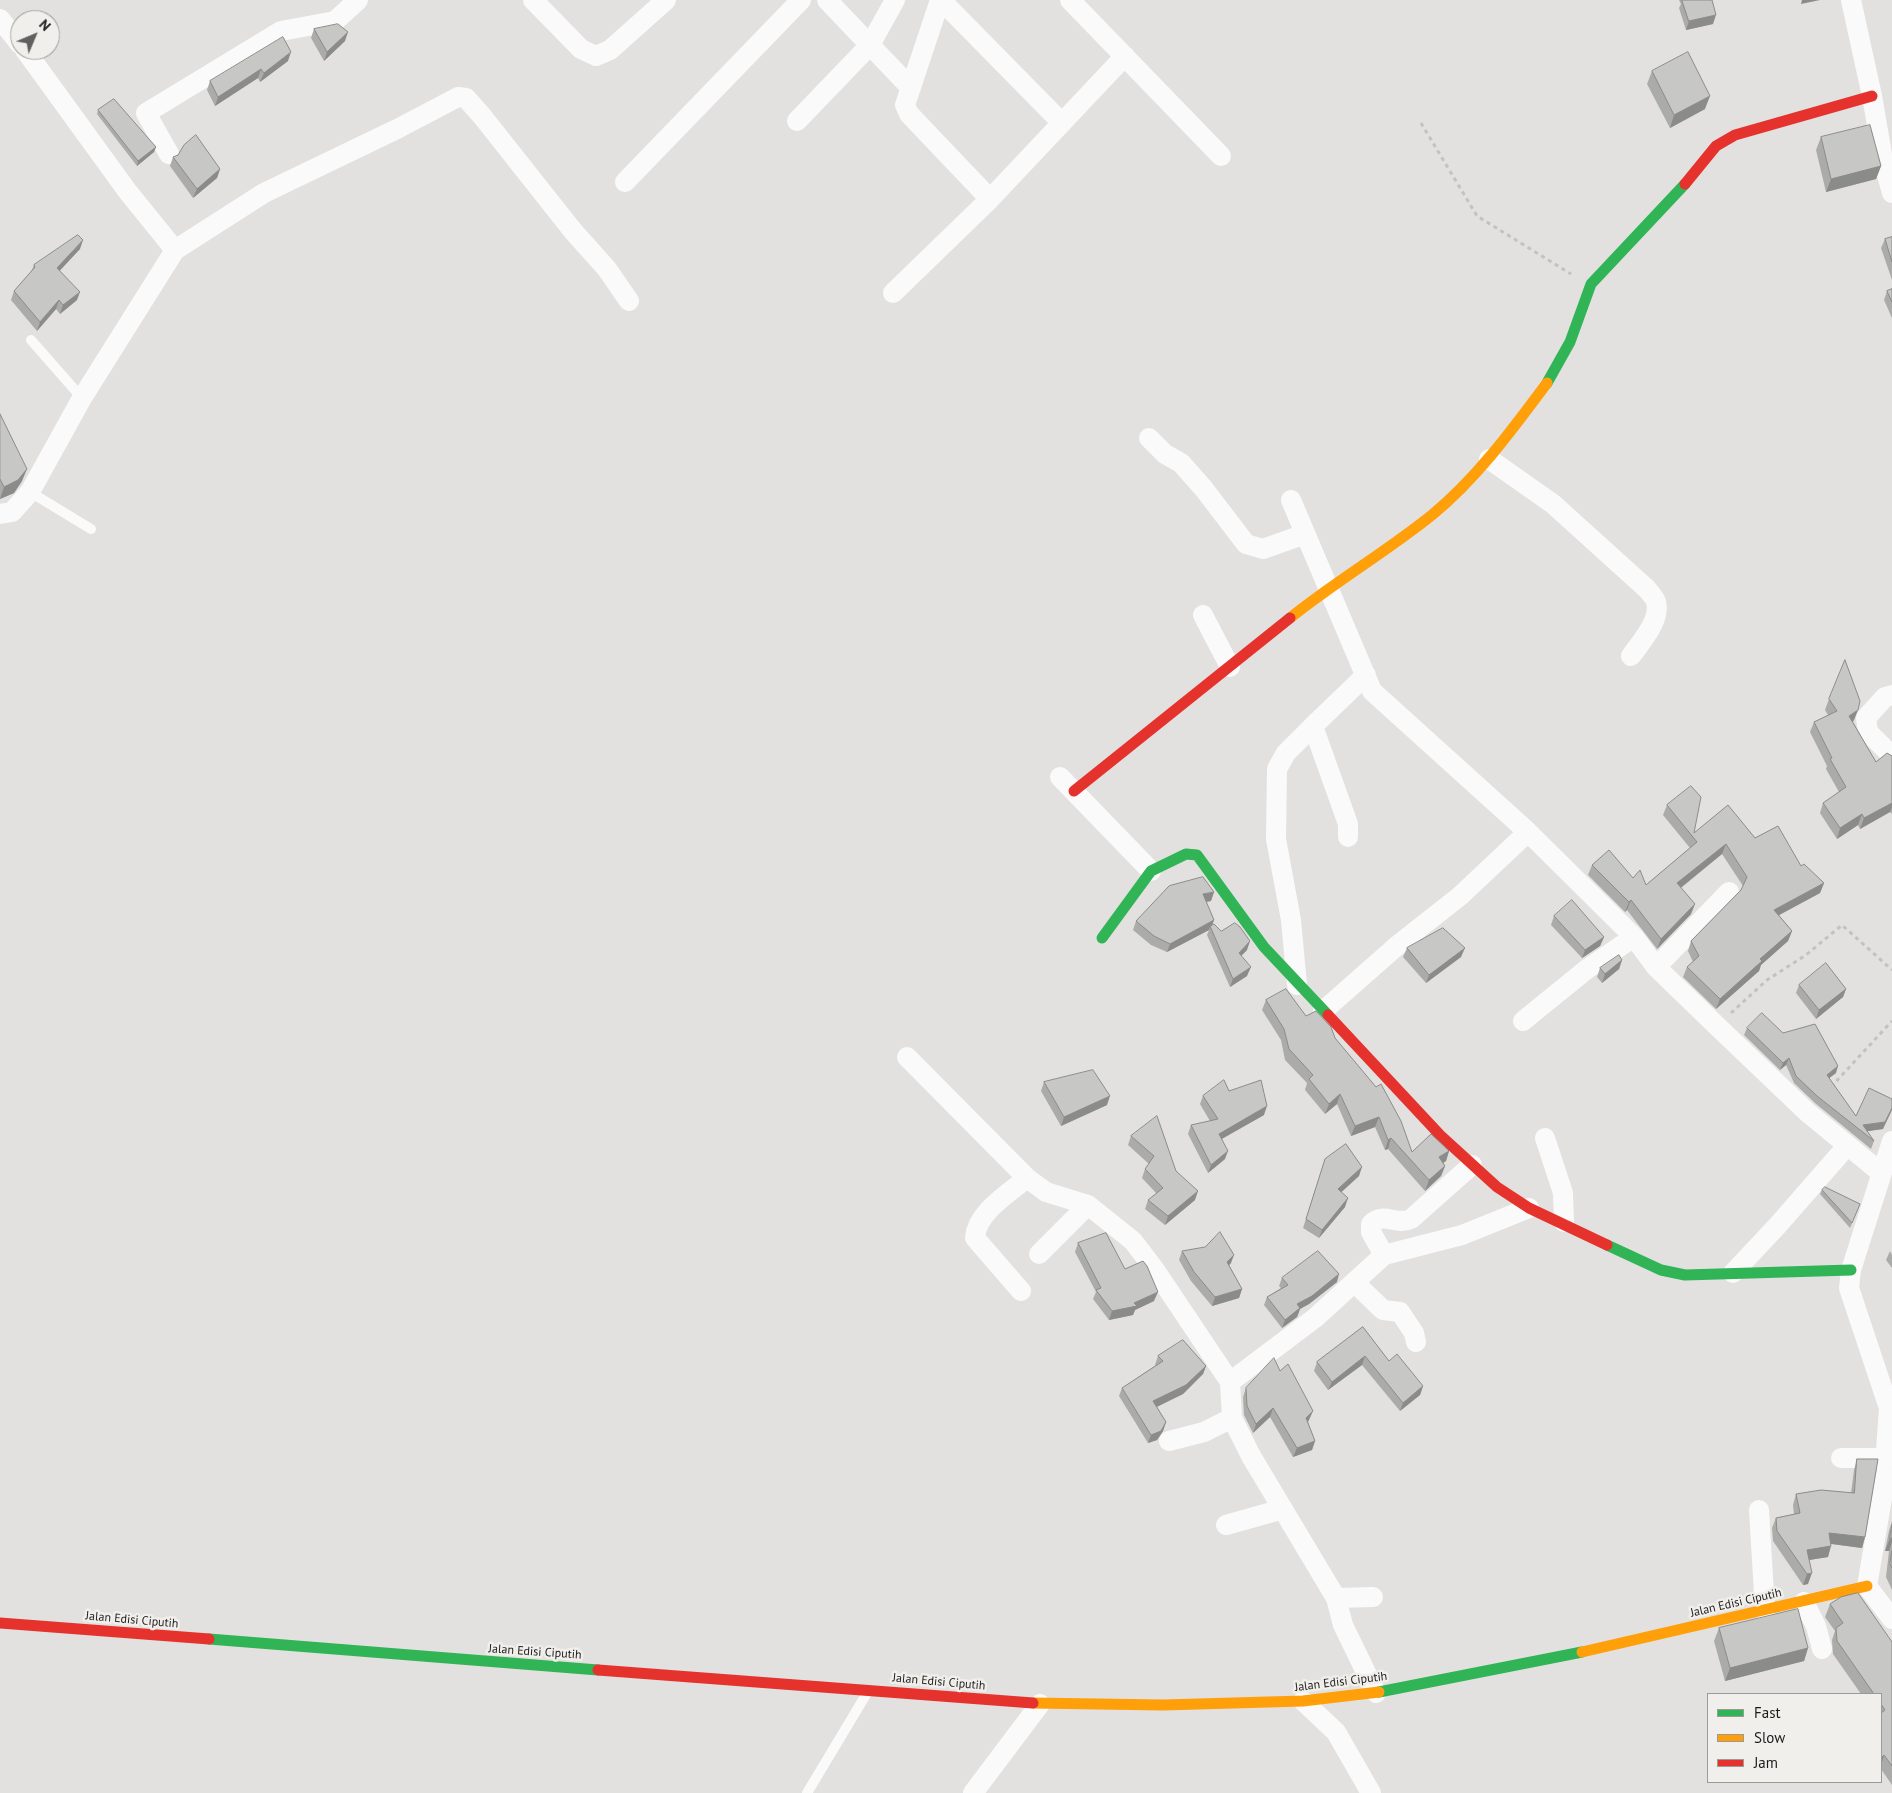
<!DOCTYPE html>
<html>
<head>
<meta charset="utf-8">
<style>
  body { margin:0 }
  #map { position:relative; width:1892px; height:1793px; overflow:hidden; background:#e2e1df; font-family:"PT Sans",sans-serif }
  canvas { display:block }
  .legend { position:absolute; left:1707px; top:1693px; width:175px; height:90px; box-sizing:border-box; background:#f1efeb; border:1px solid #9b9a97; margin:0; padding:6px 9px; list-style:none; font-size:15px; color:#1b1a19 }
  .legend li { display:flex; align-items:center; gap:10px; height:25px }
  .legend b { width:25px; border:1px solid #9b9a97 }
  .north { position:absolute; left:10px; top:10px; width:50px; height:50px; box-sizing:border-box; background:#f1efeb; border:1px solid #9b9a97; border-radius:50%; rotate:45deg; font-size:14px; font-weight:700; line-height:20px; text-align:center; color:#1b1a19 }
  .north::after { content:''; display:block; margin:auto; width:18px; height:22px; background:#61605e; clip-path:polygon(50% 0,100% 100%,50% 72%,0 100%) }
</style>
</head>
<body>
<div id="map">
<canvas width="1892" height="1793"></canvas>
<ul class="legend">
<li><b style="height:6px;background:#30b455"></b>Fast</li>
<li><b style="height:6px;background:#ff9f0a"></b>Slow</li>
<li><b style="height:6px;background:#e5322d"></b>Jam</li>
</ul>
<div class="north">N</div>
</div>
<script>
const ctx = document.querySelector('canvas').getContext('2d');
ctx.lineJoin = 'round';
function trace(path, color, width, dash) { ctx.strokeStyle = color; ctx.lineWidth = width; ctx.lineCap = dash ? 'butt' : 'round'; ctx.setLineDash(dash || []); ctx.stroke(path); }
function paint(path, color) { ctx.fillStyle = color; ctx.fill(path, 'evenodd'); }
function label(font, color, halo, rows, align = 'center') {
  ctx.font = font + ' "PT Sans",sans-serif'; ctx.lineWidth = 5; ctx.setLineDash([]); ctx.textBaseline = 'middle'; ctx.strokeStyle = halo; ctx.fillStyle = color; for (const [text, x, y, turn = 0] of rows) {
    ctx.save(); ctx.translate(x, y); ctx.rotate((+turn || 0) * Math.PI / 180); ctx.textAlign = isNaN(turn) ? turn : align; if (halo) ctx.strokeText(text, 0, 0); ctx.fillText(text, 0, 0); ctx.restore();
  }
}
const path = new Path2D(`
  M1421,123L1477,216L1571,274
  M1731,1013L1767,980L1806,955L1842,925L1892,970
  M1831,1087L1892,1021`);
const lane = new Path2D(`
  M31,340L82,398
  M30,492L91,529
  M807,1793L867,1693`);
const street = new Path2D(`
  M533,0L581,49L596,56L610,50L666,0
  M827,0L911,88
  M940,0L905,105L909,114L990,199L1125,56
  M941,0L1062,123
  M1070,0L1221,156
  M1851,0L1872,96L1883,160L1892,193
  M0,19L20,44
  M25,50L128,192L175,250
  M797,121L870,45L895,0
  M169,154L146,113L281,31L335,21L358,0
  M625,182L801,0
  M893,293L990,199
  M1149,438L1165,454L1181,463L1204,489L1246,544L1263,549L1305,534
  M1489,459L1553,504L1647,589C1650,593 1655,598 1656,602C1661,620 1641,642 1631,656
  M1291,500L1372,691L1528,832L1634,937L1656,967L1718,1027L1807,1112L1880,1172
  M0,514L12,512L30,492L82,398L175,250L264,193L397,129L458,97L466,98L482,116L573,231L607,269L629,301
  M1203,615L1230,667
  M1892,695L1885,697L1866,718L1868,732L1892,756
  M1060,777L1151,871
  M1348,837V824L1313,726L1366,675
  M1656,967L1729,892
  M1297,985L1291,920L1276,839L1277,769L1286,753L1313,726
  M1323,1011L1399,944L1460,896L1528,832
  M1523,1021L1587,969L1634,937
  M907,1057L1027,1178L1046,1192L1088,1205L1133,1241L1155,1270L1230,1382
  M1545,1138L1563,1193L1564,1222
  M1892,1141L1851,1270L1849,1288L1889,1408L1886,1451L1889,1458L1867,1586L1892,1619
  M1039,1254L1088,1205
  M1384,1255L1371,1232V1224C1384,1211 1396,1226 1411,1219L1472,1165
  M1733,1273L1778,1225L1847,1146
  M1354,1282L1383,1310L1400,1312L1414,1333L1416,1342
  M1021,1291L975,1238C976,1213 1009,1193 1027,1178
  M1169,1441L1204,1432L1232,1418
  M1841,1458H1889
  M1759,1510L1765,1611
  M1226,1525L1283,1509
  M1336,1598L1373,1597
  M1804,1602L1816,1626L1822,1649
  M1376,1693L1343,1625L1336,1598L1251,1456L1232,1418L1230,1382L1315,1318L1384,1255L1462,1235L1529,1208
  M1303,1701L1336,1732L1371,1793
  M973,1793L1040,1704`);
const fast = new Path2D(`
  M1547,383L1570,342L1591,284L1685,184
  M1102,938L1151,871L1186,854L1197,855L1264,947L1328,1015
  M1607,1245L1661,1270L1685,1275L1851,1270
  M209,1639L598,1670
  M1379,1692L1582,1652`);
const slow = new Path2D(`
  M1290,618C1336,581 1386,552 1432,515C1477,478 1512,430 1547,383
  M1582,1652L1867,1586
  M1033,1703L1163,1705L1303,1701L1379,1692`);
const jam = new Path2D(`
  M1685,184L1716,146L1735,135L1872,96
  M1074,791L1290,618
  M1328,1015L1440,1135L1497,1187L1529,1208L1607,1245
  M0,1623L209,1639
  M598,1670L1033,1703`);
const wall = new Path2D(`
  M1679,0H1712L1713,24L1686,30L1679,8L1681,4Z
  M314,29L345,41L324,61L311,38Z
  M288,61L260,82L258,78L215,106L207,90L210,81Z
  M1652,71L1705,109L1670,128L1647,84Z
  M98,110L156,147L154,152L137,166L97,114Z
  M1821,137L1881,166L1876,179L1826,192L1816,150Z
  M173,157L220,169L217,178L193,198L170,166Z
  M1892,237V280L1881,248L1885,239Z
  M80,249L59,270L77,300L60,314L56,309L37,331L11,300L14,291L31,272L34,265Z
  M1892,289V318L1884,300L1887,291Z
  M0,414L22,481L14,493L0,499Z
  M1829,699L1854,720L1853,722L1876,762L1892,756V814L1890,812L1860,829L1858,825L1837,839L1820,813L1823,803L1839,792L1826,769L1827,766L1810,732L1814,722L1828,715L1825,710Z
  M1667,805L1694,833L1755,838L1801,866L1824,883L1820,893L1779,915L1792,931L1788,941L1761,965L1759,971L1716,1009L1683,977L1687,967L1693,962L1688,951L1691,941L1741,890L1743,886L1722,854L1681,888L1691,914L1657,949L1627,910L1625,912L1588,875L1592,865L1633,878L1646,885L1690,848L1663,815Z
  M1214,892L1211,901L1206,902L1214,920L1212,925L1247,950L1241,956L1247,976L1230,987L1207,935L1209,930L1167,952L1151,945L1133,930L1136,921Z
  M1554,916L1604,937L1600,946L1582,958L1551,925Z
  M1407,948L1461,957L1426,983L1403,957Z
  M1622,960L1619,969L1602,983L1597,977L1600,968Z
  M1799,985L1846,989L1843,997L1816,1019L1796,993Z
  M1266,1000L1306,1016L1335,1038L1412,1152L1449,1151L1446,1161L1443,1163L1445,1166L1441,1176L1425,1191L1388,1149L1385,1150L1375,1127L1351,1136L1337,1104L1325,1114L1305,1090L1307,1083L1285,1060L1281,1040L1262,1010Z
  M1747,1028L1783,1033L1836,1073L1829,1078L1856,1116L1883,1129L1867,1131L1874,1141L1871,1149L1815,1103L1794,1083L1786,1065L1780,1070L1744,1035Z
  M1044,1082L1107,1105L1061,1126L1041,1091Z
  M1229,1091L1264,1115L1222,1139L1225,1159L1208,1173L1188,1134L1191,1125L1210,1121L1200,1104L1203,1096Z
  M1131,1136L1176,1171L1195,1200L1165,1225L1145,1209L1148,1200L1157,1194L1142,1178L1145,1169L1149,1164L1128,1145Z
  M1325,1159L1359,1176L1341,1192L1345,1207L1319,1238L1303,1228Z
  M1822,1190L1860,1204L1850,1228L1820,1194Z
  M1078,1243L1125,1269L1154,1301L1135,1310L1133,1315L1109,1320L1093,1299L1096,1292L1075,1252Z
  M1182,1251L1231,1263L1229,1265L1242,1289L1239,1298L1212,1306L1191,1281L1179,1260Z
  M1890,1251L1892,1255V1268L1886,1260Z
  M1282,1278L1337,1282L1309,1304L1300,1309L1297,1317L1282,1328L1264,1305L1267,1297L1281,1288L1279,1286Z
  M1363,1327L1389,1361L1423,1386L1420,1395L1400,1411L1362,1365L1328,1390L1314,1371L1317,1362Z
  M1158,1356L1206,1366L1203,1374L1183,1394L1157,1407L1166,1422L1163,1431L1157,1440L1148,1443L1119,1396L1122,1388L1156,1365H1155Z
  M1280,1371L1309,1420L1308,1422L1315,1441L1312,1450L1293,1457L1270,1417L1253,1433L1244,1415L1243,1397L1246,1388Z
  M1857,1459L1865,1537L1862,1548L1831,1544L1828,1557L1809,1560L1808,1584L1803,1585L1773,1541L1772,1528L1776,1518L1794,1514L1793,1505L1796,1494L1851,1493L1854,1470Z
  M1892,1521V1590L1886,1577L1889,1551H1885L1889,1531Z
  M1830,1604L1892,1642V1785L1881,1769V1694H1861L1833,1654L1832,1640L1835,1631L1825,1617Z
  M1719,1628L1808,1648L1804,1661L1725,1681L1714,1641Z`);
const shadedWall = new Path2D(`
  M1802,0H1820L1801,4Z
  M1716,15L1713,24L1686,30L1689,21Z
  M348,32L345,41L324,61L327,52Z
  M291,52L288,61L260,82L264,73Z
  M261,69L258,78L215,106L218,97Z
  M1710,96L1705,109L1670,128L1674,115Z
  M156,147L154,152L137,166L138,161Z
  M1881,166L1876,179L1826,192L1831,179Z
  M220,169L217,178L193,198L197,189Z
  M83,240L80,249L54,277L57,268Z
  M80,292L77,300L60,314L63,305Z
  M59,300L56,309L37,331L40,322Z
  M27,469L22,481L14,493L0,499L4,487Z
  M1858,710L1854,720L1846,727L1849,716Z
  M1892,803V807L1890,812L1860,829L1864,818Z
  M1862,814L1858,825L1837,839L1840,828Z
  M1726,844L1722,854L1674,893L1677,883Z
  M1824,883L1820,893L1770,920L1774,910Z
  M1214,892L1211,901L1200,903L1203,894Z
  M1631,900L1627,910L1625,912L1629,902Z
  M1695,904L1691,914L1657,949L1661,939Z
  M1214,920L1211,928L1210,926L1209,930L1167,952L1170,944Z
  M1792,931L1788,941L1761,965L1759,971L1716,1009L1720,999L1760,959Z
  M1604,937L1600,946L1582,958L1585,950Z
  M1250,941L1247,950L1235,962L1239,953Z
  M1465,948L1461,957L1426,983L1429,975Z
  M1622,960L1619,969L1602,983L1605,974Z
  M1251,967L1247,976L1230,987L1233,979Z
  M1846,989L1843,997L1816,1019L1819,1010Z
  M1789,1058L1786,1065L1780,1070L1783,1063Z
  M1838,1066L1836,1073L1824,1082L1827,1075Z
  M1340,1094L1337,1104L1325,1114L1329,1104Z
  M1110,1096L1107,1105L1061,1126L1064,1117Z
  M1267,1106L1264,1115L1216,1142L1219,1134Z
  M1892,1108V1110L1883,1129L1862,1132L1863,1125Z
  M1379,1117L1375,1127L1351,1136L1355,1126Z
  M1391,1138L1388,1149L1385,1150L1388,1140Z
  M1228,1151L1225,1159L1208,1173L1211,1165Z
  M1449,1151L1446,1161L1435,1168L1439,1157Z
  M1445,1166L1441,1176L1425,1191L1429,1180Z
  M1362,1167L1359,1176L1335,1198L1338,1189Z
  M1198,1191L1195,1200L1165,1225L1168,1216Z
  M1348,1198L1345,1207L1319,1238L1322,1230Z
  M1234,1255L1231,1263L1224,1271L1227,1262Z
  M1339,1274L1337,1282L1309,1304L1300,1309L1297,1317L1282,1328L1285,1320L1297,1304Z
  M1242,1289L1239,1298L1212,1306L1215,1297Z
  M1158,1292L1154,1301L1135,1310L1133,1315L1109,1320L1112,1311L1134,1303Z
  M1365,1356L1362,1365L1328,1390L1332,1382Z
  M1206,1366L1203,1374L1183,1394L1150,1410L1153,1401Z
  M1423,1386L1420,1395L1400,1411L1403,1403Z
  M1273,1408L1270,1417L1253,1433L1256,1424Z
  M1313,1411L1309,1420L1303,1427L1306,1418Z
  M1166,1422L1163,1431L1157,1440L1148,1443L1151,1435Z
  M1315,1441L1312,1450L1293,1457L1297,1448Z
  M1829,1533L1865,1537L1862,1548L1825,1543Z
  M1890,1538H1892V1542L1889,1551H1885Z
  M1831,1546L1828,1557L1803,1561L1807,1550Z
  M1812,1573L1808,1584L1803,1585L1807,1574Z
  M1808,1648L1804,1661L1725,1681L1730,1668Z
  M1884,1755L1881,1766V1758Z`);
const building = new Path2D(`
  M1682,0H1712L1716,15L1689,21Z
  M338,24L348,32L327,52L314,29Z
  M283,37L291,52L264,73L261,69L218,97L210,81Z
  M1688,52L1710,96L1674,115L1652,71Z
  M114,99L156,147L138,161L98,110Z
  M1870,125L1881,166L1831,179L1821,137Z
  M196,135L220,169L197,189L173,157L178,155L184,145Z
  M78,235L83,240L57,268L80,292L63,305L59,300L40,322L14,291L35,267L34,265Z
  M1892,237V262L1885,239Z
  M1892,289V302L1887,291Z
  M0,414L27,469L18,480L4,487L0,479Z
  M1845,660L1860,701L1858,710L1849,716L1876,762L1887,753L1892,756V803L1864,818L1862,814L1840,828L1823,803L1846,787L1830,759L1832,758L1814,722L1837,711L1829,699Z
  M1691,786L1701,797L1694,833L1728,805L1755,838L1778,826L1801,866L1804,864L1824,883L1774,910L1792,931L1760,959L1762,961L1720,999L1687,967L1699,956L1691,941L1741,890L1747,877L1726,844L1677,883L1695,904L1661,939L1631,900L1629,902L1592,865L1609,850L1633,878L1640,870L1646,885L1697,842L1667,805Z
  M1203,877L1214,892L1203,894L1214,920L1170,944L1154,936L1136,921L1169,886Z
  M1572,900L1604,937L1585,950L1554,916Z
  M1235,923L1240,927L1250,941L1239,953L1251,967L1233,979L1210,926L1214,924L1221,931Z
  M1443,928L1465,948L1429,975L1407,948Z
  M1619,955L1622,960L1605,974L1600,968Z
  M1826,963L1846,989L1819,1010L1799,985Z
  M1286,989L1306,1016L1316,1011L1331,1027L1335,1038L1376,1087L1381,1084L1401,1121L1412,1152L1431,1134L1449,1151L1439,1157L1445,1166L1429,1180L1391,1138L1388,1140L1379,1117L1355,1126L1340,1094L1329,1104L1309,1079L1313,1075L1289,1049L1284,1029L1266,1000Z
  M1762,1013L1783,1033L1815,1024L1838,1066L1827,1075L1856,1116L1869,1088L1892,1099V1108L1885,1122L1863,1125L1874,1141L1817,1096L1796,1076L1789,1058L1783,1063L1747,1028Z
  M1093,1070L1110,1096L1064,1117L1044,1082Z
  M1224,1080L1229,1091L1261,1080L1267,1106L1219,1134L1228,1151L1211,1165L1191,1125L1218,1119L1203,1096Z
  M1157,1116L1176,1171L1198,1191L1168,1216L1148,1200L1163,1188L1145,1169L1154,1156L1131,1136Z
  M1346,1144L1362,1167L1338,1189L1348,1198L1322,1230L1306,1219L1325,1159Z
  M1825,1187L1860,1204L1852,1223L1822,1190Z
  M1220,1232L1234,1255L1227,1262L1242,1289L1215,1297L1194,1272L1182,1251L1205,1247Z
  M1106,1233L1125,1269L1143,1261L1147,1266L1158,1292L1134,1303L1137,1306L1112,1311L1096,1290L1101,1288L1078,1243Z
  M1318,1251L1339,1274L1312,1296L1297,1304L1300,1308L1285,1320L1267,1297L1288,1285L1282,1278Z
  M1363,1327L1389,1361L1397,1354L1423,1386L1403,1403L1365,1356L1332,1382L1317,1362Z
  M1183,1340L1206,1366L1186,1385L1153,1401L1166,1422L1161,1431L1151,1435L1122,1388L1163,1361L1158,1356Z
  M1274,1358L1280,1371L1288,1364L1313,1411L1306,1418L1315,1441L1297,1448L1273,1408L1256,1424L1247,1406L1246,1388Z
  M1857,1459H1878L1865,1537L1829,1533L1831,1546L1807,1550L1812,1573L1807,1574L1777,1531L1776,1518L1800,1513L1796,1494L1821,1490L1854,1493Z
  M1892,1525V1538H1890Z
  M1892,1551V1568L1890,1564Z
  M1858,1593L1892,1642V1766L1884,1755L1881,1758V1713L1885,1710L1881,1704V1694H1874L1837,1641L1836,1628L1843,1623L1830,1604L1841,1597Z
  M1798,1609L1808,1648L1730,1668L1719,1628Z`);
const streetNames = [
  ["Jalan Edisi Ciputih",1736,1603,-13],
  ["Jalan Edisi Ciputih",132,1620,5],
  ["Jalan Edisi Ciputih",535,1652,4],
  ["Jalan Edisi Ciputih",939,1682,5],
  ["Jalan Edisi Ciputih",1341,1682,-7]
];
trace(path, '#c2c2c1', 3, [4, 4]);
trace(lane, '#fbfafa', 10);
trace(street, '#fbfafa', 20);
trace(fast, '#30b455', 11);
trace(slow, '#ff9f0a', 11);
trace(jam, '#e5322d', 11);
paint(wall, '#ababa9');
paint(shadedWall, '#8b8b8a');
paint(building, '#c7c7c5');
trace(building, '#8b8b8a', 1);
label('12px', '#1b1a19', '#f1efeb', streetNames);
</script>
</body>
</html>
